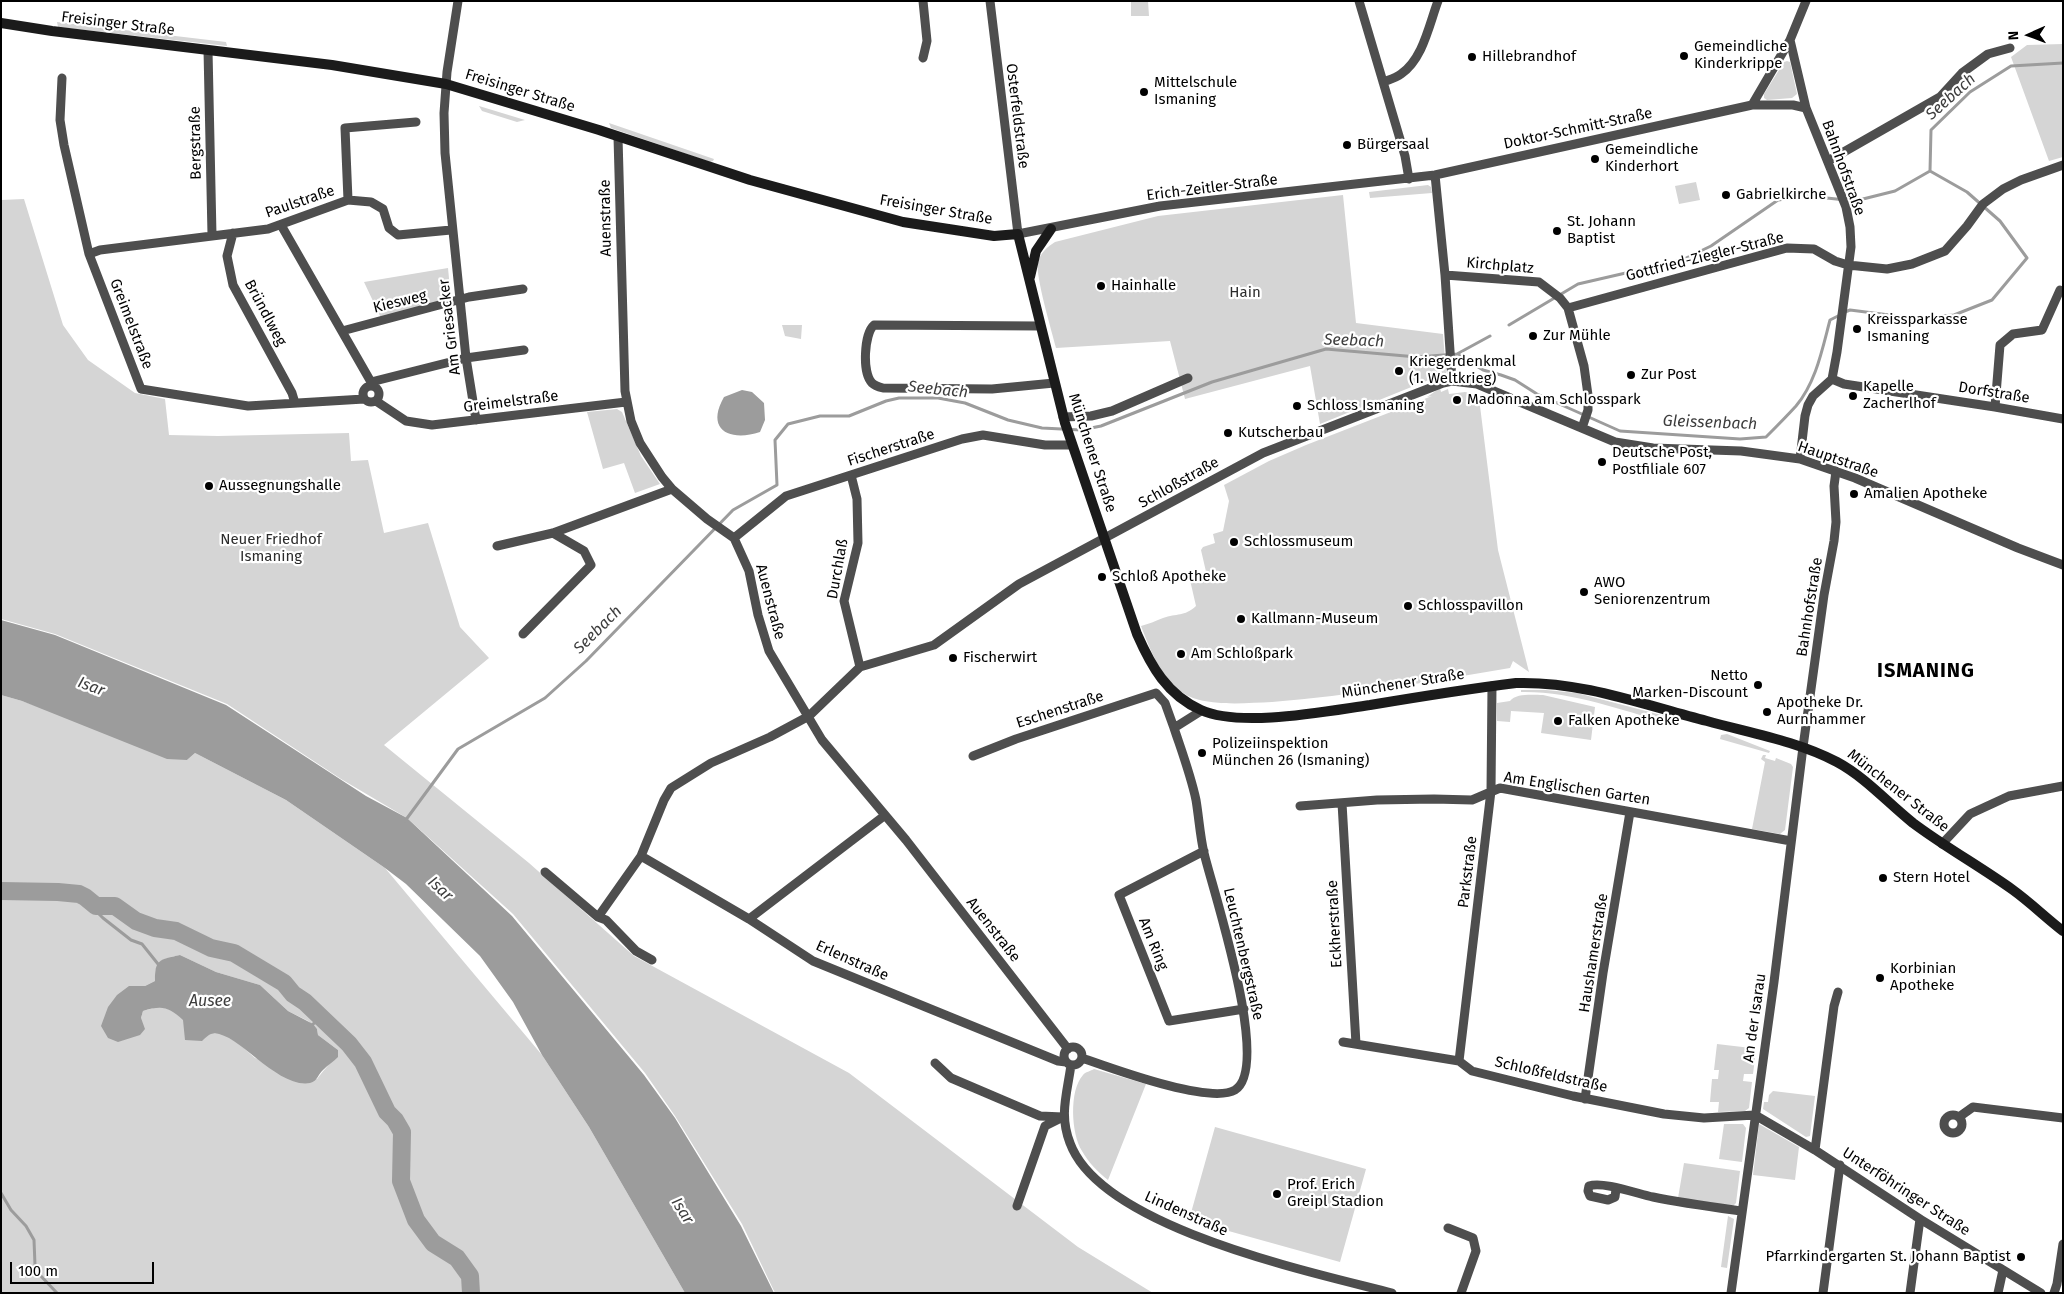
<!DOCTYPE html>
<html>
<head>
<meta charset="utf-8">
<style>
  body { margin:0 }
  #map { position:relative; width:2064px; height:1294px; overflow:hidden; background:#fff; font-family:"Fira Sans",sans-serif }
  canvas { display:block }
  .frame { position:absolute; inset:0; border:2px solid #000; pointer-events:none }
  .north { position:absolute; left:2004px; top:10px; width:50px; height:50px; -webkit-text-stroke:4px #fff; paint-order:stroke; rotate:268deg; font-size:14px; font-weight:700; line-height:20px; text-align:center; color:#000 }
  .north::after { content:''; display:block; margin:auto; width:18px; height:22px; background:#000; clip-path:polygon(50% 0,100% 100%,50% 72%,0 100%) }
  .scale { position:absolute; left:10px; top:1262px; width:144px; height:22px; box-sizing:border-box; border:2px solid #000; border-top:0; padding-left:6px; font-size:15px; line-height:18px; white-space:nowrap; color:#000; -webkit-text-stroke:4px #fff; paint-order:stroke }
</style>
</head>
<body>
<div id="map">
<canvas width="2064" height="1294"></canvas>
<div class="frame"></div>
<div class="north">N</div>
<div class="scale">100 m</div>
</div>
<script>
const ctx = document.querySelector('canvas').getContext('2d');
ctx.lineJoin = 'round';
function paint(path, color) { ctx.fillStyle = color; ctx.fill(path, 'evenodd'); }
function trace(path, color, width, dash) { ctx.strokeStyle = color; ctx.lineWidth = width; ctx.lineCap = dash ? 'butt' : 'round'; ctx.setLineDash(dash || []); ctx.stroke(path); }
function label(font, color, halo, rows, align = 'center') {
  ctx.font = font + ' "Fira Sans",sans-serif'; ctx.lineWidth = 4.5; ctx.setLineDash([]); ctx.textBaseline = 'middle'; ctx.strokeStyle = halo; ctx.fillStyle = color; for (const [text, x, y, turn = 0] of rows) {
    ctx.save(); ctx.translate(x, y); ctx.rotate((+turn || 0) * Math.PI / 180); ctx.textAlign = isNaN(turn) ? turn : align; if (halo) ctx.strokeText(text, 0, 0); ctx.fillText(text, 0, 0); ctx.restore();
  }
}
const green = new Path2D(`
  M1131,1H1148L1149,16H1131Z
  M57,22L226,42L227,46L58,27Z
  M2063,44V157L2049,161L2011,57L2027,45Z
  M1787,61L1790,62L1797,94L1792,98L1767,100L1764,98V94L1784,62Z
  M479,106L525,120L517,122L482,111Z
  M609,123L714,159L713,161L710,162L611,128Z
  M1696,182L1700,200L1679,204L1675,186Z
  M1428,185L1431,187L1432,193L1370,198L1369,192Z
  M1343,195L1356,323L1443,334L1446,373L1320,424L1310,366L1185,399L1170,341L1056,348C1052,332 1035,275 1038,263C1040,253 1047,247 1055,242L1158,216Z
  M24,199L63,325L88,360L135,393L165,399L169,435L218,436L349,433L351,461L368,460L384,533L428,523L460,627L489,658L384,745L529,863L634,956L849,1073L1078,1247L1153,1293H775L742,1224L675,1116L645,1073L513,914L407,818L341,779L227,704L55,634L1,619V200Z
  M448,268L451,299L381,318L364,282Z
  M782,325H802L801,339L785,336Z
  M1440,388L1441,392L1448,389L1449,394L1465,392L1484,397L1480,406L1498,550L1529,672L1513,661L1510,668C1431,681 1352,696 1272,702C1247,703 1217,706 1193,698C1164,687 1151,652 1141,626C1149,624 1155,621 1163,618C1177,613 1184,617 1196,606L1190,580L1207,576L1201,550L1203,547L1215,543L1213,534L1223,531L1229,501L1224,485L1269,461L1306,445L1432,396L1427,397Z
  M617,409L622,412L641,456L660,484L635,493L624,463L603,469L587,412Z
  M1521,690H1546L1577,693L1665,716L1668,723C1620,710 1572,691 1521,692Z
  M1,695L22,701L187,760L195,753L286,800L385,868L542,1055L589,1127L685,1293H1ZM180,955L216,972L260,985L288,1011L308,1021L317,1029L318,1035L338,1050C331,1064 325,1068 317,1079L255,1058L238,1043L222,1034H211L184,1020L172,1009L157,1007L143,1011L141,1018L129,986H145L155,981C155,959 161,960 180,955Z
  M1543,695L1595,707L1591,740L1541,733L1544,713L1511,711L1510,722L1497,721V703L1510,701C1516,693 1533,695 1543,695Z
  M1727,734L1770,751L1769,753L1720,739L1721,735Z
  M1763,755H1766L1765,758L1775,761L1776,758L1791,764L1793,767L1785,830L1780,834L1752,829L1765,762L1761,759Z
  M1717,1044L1751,1048L1756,1050L1753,1074H1744L1743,1081L1752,1082L1749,1108L1745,1111L1718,1112L1719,1102H1710L1712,1079H1718L1719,1070H1714Z
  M1094,1069L1146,1084L1108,1180C1098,1172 1088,1162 1082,1151C1071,1134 1069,1090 1083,1075C1085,1072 1091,1071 1094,1069Z
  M1773,1091L1815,1096L1810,1136L1806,1137L1763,1109L1764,1102H1768L1769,1095Z
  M1724,1124H1743L1746,1128L1742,1162L1719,1159Z
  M1759,1124L1799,1147L1795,1180L1753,1175Z
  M1215,1127L1366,1169L1340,1262L1189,1220Z
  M1684,1163L1740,1171L1736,1203L1733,1206L1678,1198Z
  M1728,1216L1734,1219L1727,1268L1721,1267Z`);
const water = new Path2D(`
  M742,390L752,392L764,403L765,420L760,432C730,442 705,430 724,397Z
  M1,620L55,635L226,705L366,796L407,818L512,916L644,1075L675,1118L741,1226L774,1293H685L589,1127L542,1055L513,1002L480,956L406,884L385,868L286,800L195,753L187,760L167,759L22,701L1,695Z
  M180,955L216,972L260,985L288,1011L313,1024L317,1029L318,1035L338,1050V1057C333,1062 328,1065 323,1070C318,1074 318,1081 310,1083C276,1089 234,1027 211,1034C208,1035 204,1039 202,1041L185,1040L183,1020C169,1007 162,1005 143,1011L141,1018L145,1029L140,1035L118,1042L108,1038L101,1026L108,1007L117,995L129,986H145L155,981C155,959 159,960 180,955Z`);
const stream = new Path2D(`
  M1845,312L1850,310L1913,318L1954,315L1992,300L2027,258L2000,221L1967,192L1930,171
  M1509,325L1578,284L1682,260L1711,246L1778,200L1808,196L1855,201L1895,191L1930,171L1931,130L1970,92L2011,66L2063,63
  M1457,354L1483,370L1501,375L1515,380L1537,394L1620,431L1740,439L1766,437C1776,427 1786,417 1796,406C1816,382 1822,350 1830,320L1840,315
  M405,821L458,749L545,698L586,661L733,510L777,485L775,440L788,424L820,416H849L886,401L899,398H938L965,403L1008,420L1042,428L1081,430L1101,426L1212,382L1326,349L1417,357L1457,354L1490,336
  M96,906L97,912L103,918L131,940L142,944L158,964
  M313,1024L321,1019
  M1,1193L11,1210L26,1226L34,1240L35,1265L39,1274L57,1293`);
const river = new Path2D(`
  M1,891L58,892L79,894L85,897L96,906H115L136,921L155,928L176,931L211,948L234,953L284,983L293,994L305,1002L349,1044L363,1062L387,1112L395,1120L402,1132L401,1181L416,1220L433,1243L457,1258L470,1276L471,1293`);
const minor = new Path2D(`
  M458,1L447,72L444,113L445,153L466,358L476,420
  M990,1L1018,234L1160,206L1435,175L1752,105H1793L1806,108
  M1359,1L1405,156L1409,179
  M1790,40L1806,108L1846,207L1850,227L1851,247L1837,352L1832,379L1813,396L1808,405L1805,416L1800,459
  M208,50L212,235
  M923,58L927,41L923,1
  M62,78L60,120L64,145L89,254L141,389L248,406L364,399
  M1383,82C1388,80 1396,78 1401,74C1423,59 1429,25 1438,1
  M1752,105L1790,40L1806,1
  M618,137L625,391L631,421L640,443L662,477L672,489L707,519L734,538L749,571L758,615L769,651L822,740L906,840L1068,1049
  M1828,161L1940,97L1962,73L1988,54L2010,48
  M1435,175L1445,275L1452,381
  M348,200L371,202L383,209L389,228L398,235L451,230
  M281,225L371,382V386
  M233,233L227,256L233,285L292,393L295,403
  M89,254L100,250L268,229L348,200L345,128L416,122
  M1445,275L1539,282L1560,298L1568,308L1584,366L1588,395V410L1582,428
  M1568,308L1787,248L1814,249L1835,261L1848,265L1887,269L1912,264L1945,251L1967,226L1983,204L2003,189L2021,180L2063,165
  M1040,326L874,325C864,334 862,373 872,383C874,385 879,387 883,388L992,389L1054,383
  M342,331L469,297L523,289
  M1832,379L1844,384L1995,407L2063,419
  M371,382L466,358L524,350
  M363 394a8 8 0 1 1 16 0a8 8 0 1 1-16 0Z
  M376,401L406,421L432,425L626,402
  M1995,407L2000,345L2013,334L2042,330L2060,290
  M1063,417L1091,416L1112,411L1188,378
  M851,475L857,499L858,543L844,601L860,667
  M734,538L786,496L962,439L983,435L1045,445H1072
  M497,546L553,533L672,489
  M523,634L591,565L584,551L553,533
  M973,756L1016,739L1156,693L1165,703L1174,728
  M1342,803L1356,1044
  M1300,806L1377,800L1434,799L1472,800L1500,788L1791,841
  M1942,844L1970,814L2009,796L2063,786
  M1204,851L1119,895L1169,1021L1244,1009
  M641,856L749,919L813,961L1058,1061L1066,1062
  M545,872L598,917L606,920L636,951L652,960
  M598,917L641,856L664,800L671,788L711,763L770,737L809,716L860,667L934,645L1019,584L1263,453L1443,383L1452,381L1477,384L1615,442L1653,448L1741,451L1800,459L1855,478L2018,548L2063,565
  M749,919L884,816
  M1343,1042L1459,1061L1472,1071L1573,1096L1664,1114L1704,1118L1755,1115L1815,1150L1920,1219L2041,1293
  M1064 1056a9 9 0 1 1 18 0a9 9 0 1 1-18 0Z
  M1082,1058C1111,1068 1210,1105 1235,1090C1272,1067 1213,891 1204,853C1200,836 1199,818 1196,800C1191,776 1182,752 1174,728L1201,711
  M1459,1061L1491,791L1492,686
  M935,1063L951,1078L1040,1116L1063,1117
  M1071,1065C1067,1094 1059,1115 1070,1143C1101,1228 1312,1272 1392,1293
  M1585,1099L1603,973L1630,812
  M1944 1124a9 9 0 1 1 18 0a9 9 0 1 1-18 0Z
  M1959,1117L1973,1107L2063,1118
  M1815,1150L1834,1006L1838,992
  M1616,1189L1615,1197L1608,1200L1590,1196L1588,1191L1589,1186C1603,1181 1638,1194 1653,1197C1682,1203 1712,1207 1741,1211
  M1017,1206L1045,1126L1063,1117
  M1448,1228L1473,1238L1476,1251L1461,1293
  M1731,1293L1774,982L1803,747L1824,595L1834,541L1836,522L1834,486L1836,471
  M1823,1293L1840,1165
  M1910,1293L1920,1219
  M1998,1293L2003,1270
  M2054,1293L2057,1284L2063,1244`);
const secondary = new Path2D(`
  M1,23L52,31L332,65L446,84L599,130L750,180L903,222L994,236L1018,234L1065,423L1137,634C1151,666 1167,695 1201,710C1241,728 1327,711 1370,705C1418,697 1467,689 1516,683C1582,681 1644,705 1707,721C1750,733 1797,741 1837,762C1865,777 1888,803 1913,823C1945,847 1981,867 2013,890C2031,903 2046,918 2063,931
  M1030,277L1036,251L1051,229`);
const markers = [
  [1684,56,5,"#000"],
  [1472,57,5,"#000"],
  [1144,92,5,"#000"],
  [1347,145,5,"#000"],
  [1595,159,5,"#000"],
  [1726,195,5,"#000"],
  [1557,231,5,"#000"],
  [1101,286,5,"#000"],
  [1857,329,5,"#000"],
  [1533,336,5,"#000"],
  [1399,371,5,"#000"],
  [1631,375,5,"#000"],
  [1853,396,5,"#000"],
  [1457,400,5,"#000"],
  [1297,406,5,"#000"],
  [1228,433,5,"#000"],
  [1602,462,5,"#000"],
  [209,486,5,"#000"],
  [1854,494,5,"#000"],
  [1234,542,5,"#000"],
  [1102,577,5,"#000"],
  [1584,592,5,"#000"],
  [1408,606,5,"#000"],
  [1241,619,5,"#000"],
  [1181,654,5,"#000"],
  [953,658,5,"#000"],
  [1758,685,5,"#000"],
  [1767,712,5,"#000"],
  [1558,721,5,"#000"],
  [1202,753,5,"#000"],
  [1883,878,5,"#000"],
  [1880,978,5,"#000"],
  [1277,1194,5,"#000"],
  [2021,1257,5,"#000"]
];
const streetNames = [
  ["Freisinger Straße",118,24,7],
  ["Freisinger Straße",520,91,17],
  ["Osterfeldstraße",1017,116,83],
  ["Doktor-Schmitt-Straße",1578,129,-12],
  ["Bergstraße",196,143,-91],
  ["Bahnhofstraße",1843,168,70],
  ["Erich-Zeitler-Straße",1212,188,-7],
  ["Paulstraße",300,202,-19],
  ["Freisinger Straße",936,210,10],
  ["Auenstraße",606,218,-91],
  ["Gottfried-Ziegler-Straße",1705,257,-14],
  ["Kirchplatz",1500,266,5],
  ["Kiesweg",400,302,-14],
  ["Bründlweg",265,313,62],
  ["Greimelstraße",131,324,69],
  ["Am Griesacker",450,327,-97],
  ["Dorfstraße",1994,393,9],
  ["Greimelstraße",511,402,-7],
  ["Fischerstraße",891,448,-18],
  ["Münchener Straße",1092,453,72],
  ["Hauptstraße",1838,460,19],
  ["Schloßstraße",1179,483,-29],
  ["Durchlaß",838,569,-80],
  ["Auenstraße",770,602,75],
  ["Bahnhofstraße",1810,607,-81],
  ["Münchener Straße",1403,684,-9],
  ["Eschenstraße",1060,710,-18],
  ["Am Englischen Garten",1577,789,9],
  ["Münchener Straße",1898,791,38],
  ["Parkstraße",1468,872,-83],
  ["Eckherstraße",1335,924,-93],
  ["Auenstraße",993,930,52],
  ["Am Ring",1153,944,68],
  ["Haushamerstraße",1594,953,-81],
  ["Leuchtenbergstraße",1243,954,77],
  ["Erlenstraße",852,961,24],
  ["An der Isarau",1755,1018,-82],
  ["Schloßfeldstraße",1551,1075,13],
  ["Unterföhringer Straße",1906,1192,33],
  ["Lindenstraße",1186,1214,24]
];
const poiNames = [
  ["Gemeindliche",1694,47],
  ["Kinderkrippe",1694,64],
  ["Hillebrandhof",1482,57],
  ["Mittelschule",1154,83],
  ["Ismaning",1154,100],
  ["Bürgersaal",1357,145],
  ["Gemeindliche",1605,150],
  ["Kinderhort",1605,167],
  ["Gabrielkirche",1736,195],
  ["St. Johann",1567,222],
  ["Baptist",1567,239],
  ["Hainhalle",1111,286],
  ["Kreissparkasse",1867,320],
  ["Ismaning",1867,337],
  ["Zur Mühle",1543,336],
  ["Kriegerdenkmal",1409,362],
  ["(1. Weltkrieg)",1409,379],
  ["Zur Post",1641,375],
  ["Kapelle",1863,387],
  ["Zacherlhof",1863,404],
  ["Madonna am Schlosspark",1467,400],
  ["Schloss Ismaning",1307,406],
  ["Kutscherbau",1238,433],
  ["Deutsche Post,",1612,453],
  ["Postfiliale 607",1612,470],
  ["Aussegnungshalle",219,486],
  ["Amalien Apotheke",1864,494],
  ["Schlossmuseum",1244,542],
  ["Schloß Apotheke",1112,577],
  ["AWO",1594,583],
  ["Seniorenzentrum",1594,600],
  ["Schlosspavillon",1418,606],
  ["Kallmann-Museum",1251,619],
  ["Am Schloßpark",1191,654],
  ["Fischerwirt",963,658],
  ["Netto",1748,676,"right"],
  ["Marken-Discount",1748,693,"right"],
  ["Apotheke Dr.",1777,703],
  ["Aurnhammer",1777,720],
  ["Falken Apotheke",1568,721],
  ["Polizeiinspektion",1212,744],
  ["München 26 (Ismaning)",1212,761],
  ["Stern Hotel",1893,878],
  ["Korbinian",1890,969],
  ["Apotheke",1890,986],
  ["Prof. Erich",1287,1185],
  ["Greipl Stadion",1287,1202],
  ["Pfarrkindergarten St. Johann Baptist",2011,1257,"right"]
];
const parkNames = [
  ["Hain",1245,293],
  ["Neuer Friedhof",271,540],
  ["Ismaning",271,557]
];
const waterNames = [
  ["Seebach",1951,97,-42],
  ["Seebach",1354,341,2],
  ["Seebach",938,390,6],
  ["Gleissenbach",1710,423,2],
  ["Seebach",598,630,-45],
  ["Isar",91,687,21],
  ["Isar",440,889,43],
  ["Ausee",210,1002],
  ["Isar",682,1211,58]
];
const districtNames = [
  ["ISMANING",1926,671]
];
paint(green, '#d5d5d5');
paint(water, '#9c9c9c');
trace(stream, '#9c9c9c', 3);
trace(river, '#9c9c9c', 18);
trace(minor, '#4e4e4e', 9);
trace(secondary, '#1b1b1b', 10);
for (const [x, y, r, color] of markers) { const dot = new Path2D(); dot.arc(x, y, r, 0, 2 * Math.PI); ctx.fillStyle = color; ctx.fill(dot); trace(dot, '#fff', 2); }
label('15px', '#000', '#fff', streetNames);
label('15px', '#000', '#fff', poiNames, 'left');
label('15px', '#2c2c2c', '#fff', parkNames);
label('italic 16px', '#3d3d3d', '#fff', waterNames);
ctx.letterSpacing = '1px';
label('bold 20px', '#000', '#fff', districtNames);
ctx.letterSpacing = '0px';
</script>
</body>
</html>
